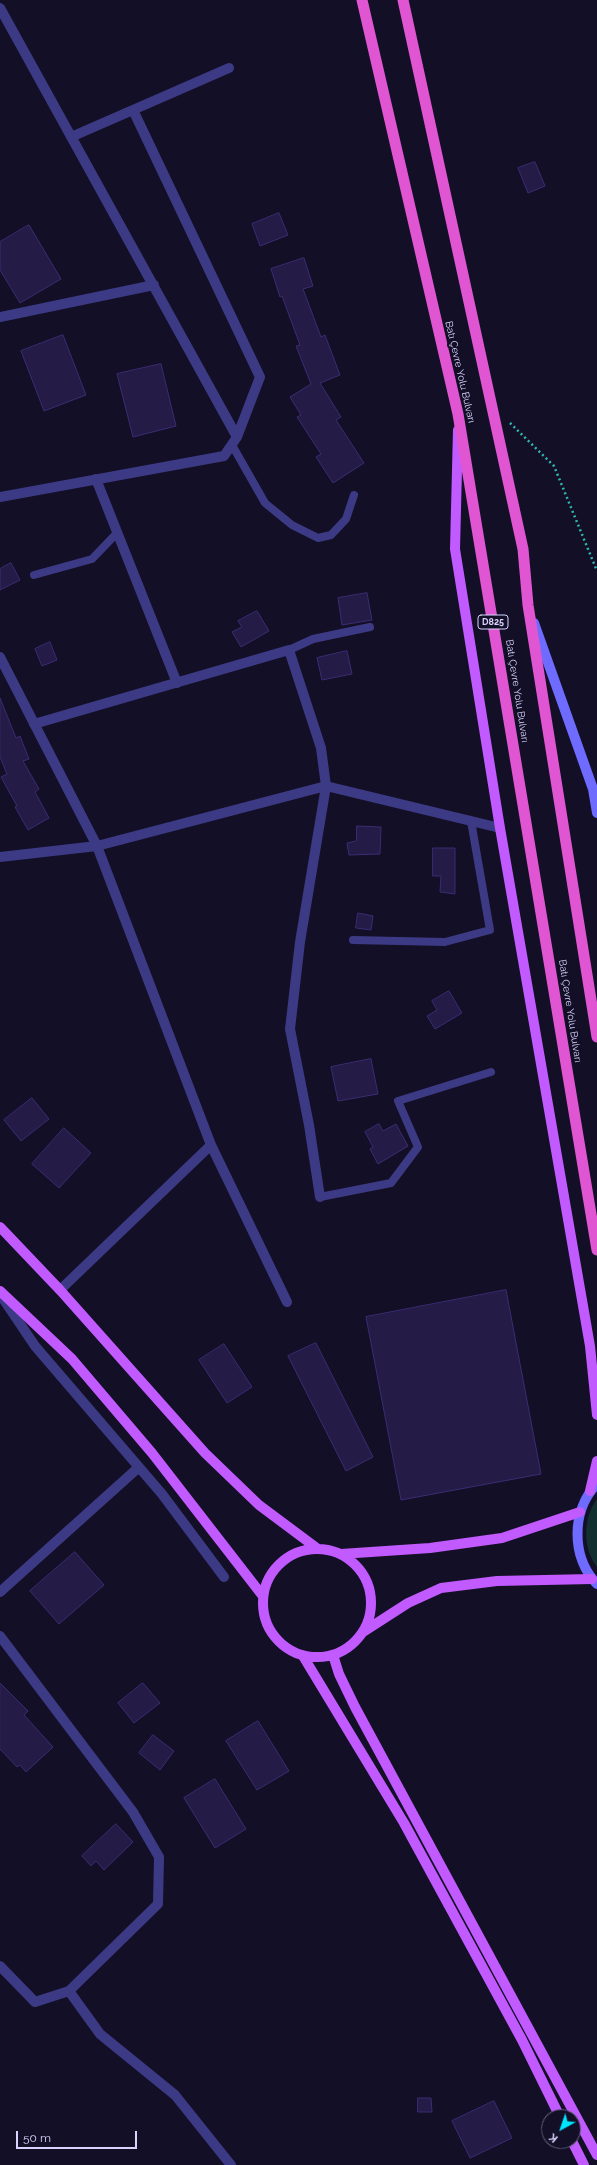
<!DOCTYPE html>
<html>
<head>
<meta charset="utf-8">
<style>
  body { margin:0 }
  #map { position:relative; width:597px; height:2165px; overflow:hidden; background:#130f26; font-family:Raleway,sans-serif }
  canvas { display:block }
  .north { position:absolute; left:541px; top:2109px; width:40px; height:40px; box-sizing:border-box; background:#130f26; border:1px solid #625e7d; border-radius:50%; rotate:220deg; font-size:11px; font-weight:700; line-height:16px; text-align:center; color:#d9d4ff }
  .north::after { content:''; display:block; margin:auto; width:14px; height:18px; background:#00e5ff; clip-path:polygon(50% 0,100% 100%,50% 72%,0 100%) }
  .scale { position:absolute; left:16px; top:2131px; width:121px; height:18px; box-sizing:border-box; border:2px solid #d9d4ff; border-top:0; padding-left:5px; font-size:12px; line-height:14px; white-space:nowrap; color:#d9d4ff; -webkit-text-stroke:3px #130f26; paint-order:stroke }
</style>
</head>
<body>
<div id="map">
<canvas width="597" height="2165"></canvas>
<div class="north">K</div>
<div class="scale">50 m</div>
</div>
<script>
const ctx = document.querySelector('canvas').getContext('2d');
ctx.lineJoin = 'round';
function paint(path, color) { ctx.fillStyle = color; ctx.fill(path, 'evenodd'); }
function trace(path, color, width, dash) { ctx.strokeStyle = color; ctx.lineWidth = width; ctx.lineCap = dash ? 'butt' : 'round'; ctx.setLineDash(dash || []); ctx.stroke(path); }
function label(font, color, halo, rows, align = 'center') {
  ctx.font = font + ' Raleway,sans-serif'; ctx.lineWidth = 4; ctx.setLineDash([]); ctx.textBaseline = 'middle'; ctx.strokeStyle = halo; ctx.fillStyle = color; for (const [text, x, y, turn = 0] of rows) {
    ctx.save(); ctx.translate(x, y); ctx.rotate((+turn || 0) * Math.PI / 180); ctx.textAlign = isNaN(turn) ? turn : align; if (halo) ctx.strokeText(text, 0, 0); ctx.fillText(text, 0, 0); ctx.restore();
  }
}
const green = new Path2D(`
  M597,1499V1567C582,1548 583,1518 597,1499Z`);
const building = new Path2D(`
  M535,162L545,186L528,193L518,168Z
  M279,213L288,235L260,246L252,224Z
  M29,225L61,279L20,303L0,270V242Z
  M304,258L313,286L303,289L321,337L325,335L340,375L320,383L341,417L336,420L364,463L333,483L316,457L321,454L297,417L301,415L290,397L311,384L296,346L300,345L282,296L280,297L271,269Z
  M63,335L86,395L44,411L21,351Z
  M161,364L176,426L133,437L117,374Z
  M11,563L20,580L0,590V569Z
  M367,593L372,620L342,625L338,598Z
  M257,611L269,631L241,647L232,632L242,627L238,621Z
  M50,642L57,660L42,666L35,649Z
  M347,651L352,674L322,680L317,658Z
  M0,698L16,738L20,736L29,759L23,761L39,789L35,792L49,818L28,830L15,807L17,806L1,777L7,774L0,757Z
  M357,826L381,827L380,854L349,855L347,843L356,841Z
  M433,848H455V894L440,892L441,876H433Z
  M358,913L373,916L371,930L356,928Z
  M449,991L462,1013L435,1029L427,1016L437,1010L432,1001Z
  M371,1059L378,1094L338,1101L331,1067Z
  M32,1098L49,1119L21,1141L4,1120Z
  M379,1124L383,1131L396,1124L408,1146L378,1164L370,1149L373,1147L365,1132Z
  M64,1128L91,1153L59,1188L32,1164Z
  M506,1290L541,1474L401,1500L366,1317Z
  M316,1343L373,1457L346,1471L288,1356Z
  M224,1344L252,1387L227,1403L199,1360Z
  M75,1552L104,1585L59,1624L30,1591Z
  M0,1683L28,1711L24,1715L53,1747L26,1772L20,1765L17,1767L0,1749Z
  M143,1683L160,1703L134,1723L118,1703Z
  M258,1721L289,1771L257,1790L226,1741Z
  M153,1735L174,1751L160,1770L139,1753Z
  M215,1779L246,1829L215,1848L184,1798Z
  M116,1824L133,1842L104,1870L96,1861L91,1866L82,1856Z
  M418,2098H431L432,2112H418Z
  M494,2101L512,2138L470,2158L452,2121Z`);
const path = new Path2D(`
  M510,423L554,466L597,571`);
const service = new Path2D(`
  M232,445L265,503L292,525L318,538L331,535L346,519L354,495
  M34,575L92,559L117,533
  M289,650L313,639L370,627
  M353,940L445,942L490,930L471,821
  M320,1197L391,1183L418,1147L398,1101L491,1072`);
const minor = new Path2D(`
  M0,8L237,437
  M71,137L229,68
  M0,317L154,285
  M96,479L177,683
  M0,497L224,456L237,437L260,377L133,110
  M0,657L97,846L211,1145L287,1302
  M34,724L289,650L321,748L326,786L300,942L290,1029L309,1125L320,1197
  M0,857L97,846L326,786L500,828
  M60,1290L211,1145
  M0,1294L35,1346L162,1494L224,1577
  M0,1592L139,1467
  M0,1636L133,1812L159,1857L158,1904L69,1991L35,2002L0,1966
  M69,1991L100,2034L175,2095L231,2165`);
const secondary = new Path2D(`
  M534,623L593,789L597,813
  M597,1484C571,1510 571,1558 597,1584`);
const primary = new Path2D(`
  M458,430L455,549L500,828L590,1346L597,1415
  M0,1227L60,1290L205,1453L259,1505L318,1549
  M0,1291L72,1359L152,1453L262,1595
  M590,1491L597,1461
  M263 1603a54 54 0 1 1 108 0a54 54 0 1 1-108 0Z
  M341,1554L430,1548L502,1538L580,1512
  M363,1632L408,1603L441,1588L497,1581L592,1579
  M333,1655L339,1674L355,1707L597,2155
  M303,1656L404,1823L522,2040L560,2117
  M572,2141L584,2165`);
const trunk = new Path2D(`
  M362,0L458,414L597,1250
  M403,0L523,549L528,605L597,1037`);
const shields = [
  [493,622,30]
];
const shieldNames = [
  ["D825",493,622]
];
const streetNames = [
  ["Batı Çevre Yolu Bulvarı",460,372,77],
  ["Batı Çevre Yolu Bulvarı",517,691,81],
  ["Batı Çevre Yolu Bulvarı",570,1011,81]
];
paint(green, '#12302f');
paint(building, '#241b47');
trace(building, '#3b2d73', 1);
trace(path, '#2fb8b0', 2.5, [2, 3]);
trace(service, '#3d3a85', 8);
trace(minor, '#3d3a85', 10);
trace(secondary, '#6f6bff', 10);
trace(primary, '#c25bff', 10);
trace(trunk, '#e055d1', 11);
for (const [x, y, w] of shields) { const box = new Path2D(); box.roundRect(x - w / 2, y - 7, w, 14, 3); ctx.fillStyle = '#130f26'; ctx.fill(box); trace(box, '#d9d4ff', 1); }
label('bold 9px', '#d9d4ff', null, shieldNames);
label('10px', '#d9d4ff', '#130f26', streetNames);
</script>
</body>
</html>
